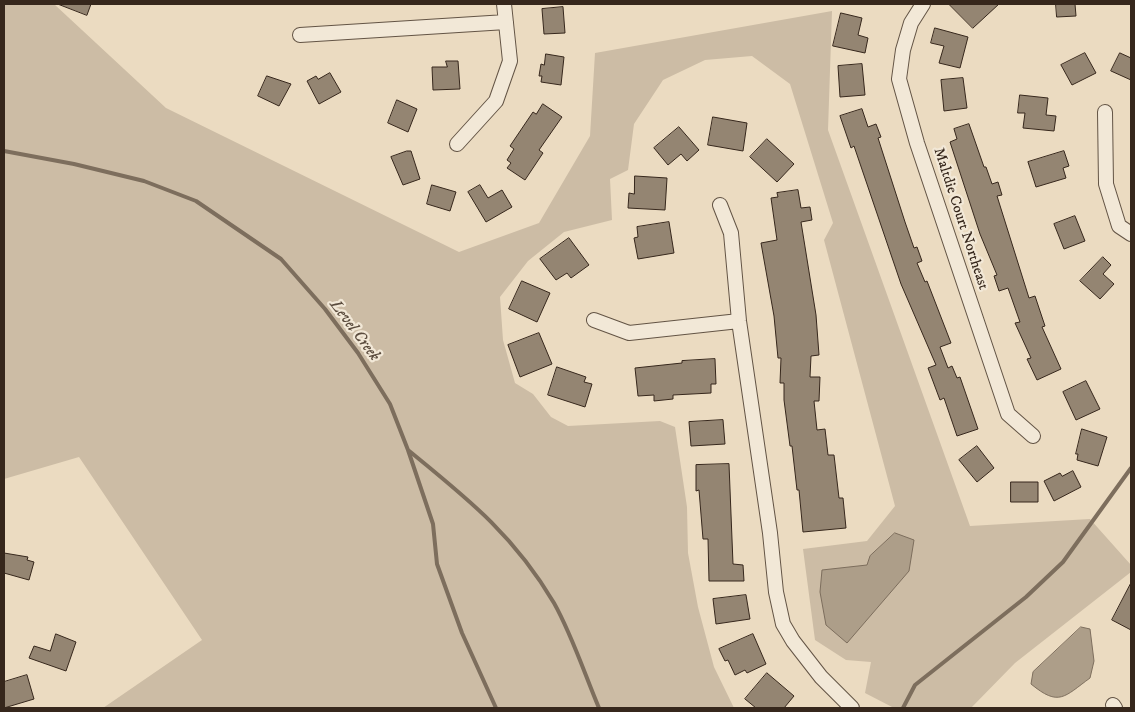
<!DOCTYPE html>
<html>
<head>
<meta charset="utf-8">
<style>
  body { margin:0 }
  #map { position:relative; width:1135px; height:712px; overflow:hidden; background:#ebdbc1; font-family:"IM FELL DW Pica",serif }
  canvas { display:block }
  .frame { position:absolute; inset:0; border:5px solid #36271c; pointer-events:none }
</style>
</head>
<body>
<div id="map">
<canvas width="1135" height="712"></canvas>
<div class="frame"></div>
</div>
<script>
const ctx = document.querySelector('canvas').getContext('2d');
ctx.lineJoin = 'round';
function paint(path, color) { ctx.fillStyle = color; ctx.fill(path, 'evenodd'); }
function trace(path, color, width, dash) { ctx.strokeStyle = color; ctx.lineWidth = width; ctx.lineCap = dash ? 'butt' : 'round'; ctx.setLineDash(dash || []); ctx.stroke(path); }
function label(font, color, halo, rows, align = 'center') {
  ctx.font = font + ' "IM FELL DW Pica",serif'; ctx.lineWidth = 4.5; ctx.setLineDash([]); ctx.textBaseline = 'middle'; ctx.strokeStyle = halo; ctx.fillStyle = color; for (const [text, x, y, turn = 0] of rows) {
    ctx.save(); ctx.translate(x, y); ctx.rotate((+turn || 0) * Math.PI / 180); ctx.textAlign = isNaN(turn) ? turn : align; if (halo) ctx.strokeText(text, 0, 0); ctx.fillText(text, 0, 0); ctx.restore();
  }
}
const green = new Path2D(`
  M4,4H54L166,108L459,252L539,223L590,136L595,53L832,11L828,130L970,526L1090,519L1131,565V572L1015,663L971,708H894L865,693L871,662L846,660L815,640L803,549L867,541L895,506L824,240L833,223L790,84L752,56L705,60L663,80L634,124L628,170L610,179L612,220L564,232L528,261L500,297L503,340L515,383L533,394L551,417L568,426L660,421L675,427L687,507L688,553L698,607L714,667L734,708H103L202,640L79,457L4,479Z`);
const water = new Path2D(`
  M895,533L914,540L909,571L847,643L826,625L820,592L822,570L867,565L870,556Z
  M1081,627L1090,629L1094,661L1090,678C1064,697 1059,707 1031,684L1033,672Z`);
const stream = new Path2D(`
  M4,151L74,164L144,181L196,201L281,259L325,309L358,353L390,404L408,450L433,524L437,564L462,633L496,708
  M408,450C468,499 514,535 554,603C572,635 585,675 599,708
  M903,708L915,685L1026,597L1063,562L1131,468`);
const building = new Path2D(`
  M58,4H91L87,15Z
  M949,4H999L973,28Z
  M1056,4H1075L1076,16L1057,17Z
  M563,7L565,33L544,34L542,9Z
  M841,13L862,18L858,35L868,38L865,53L833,46Z
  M935,28L968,37L960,68L939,63L944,46L931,43Z
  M1085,53L1096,73L1072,85L1061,65Z
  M1120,53L1131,58V80L1111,71Z
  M546,54L564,57L561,85L541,82L542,76H539L541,64L544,65Z
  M446,61H458L460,89L433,90L432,67H447Z
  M862,64L865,95L840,97L838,66Z
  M330,73L341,92L319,104L307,81L316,76L318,79Z
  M267,76L291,84L279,106L258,96Z
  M963,78L967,108L944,111L941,80Z
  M1020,95L1048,98L1046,115L1056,116L1054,131L1023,128L1025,113H1018Z
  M397,100L417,109L408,132L388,123Z
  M543,104L562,117L539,150L543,153L525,180L507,168L511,163L507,160L514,149L510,146L533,112L536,114Z
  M862,109L868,127L876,124L881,137L878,138L905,222L914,248L917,247L922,261L917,263L925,282L927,281L951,343L940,347L948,368L952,366L957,378L960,377L978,429L957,436L944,398L940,400L928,368L936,365L901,284L854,146L851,148L840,116Z
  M713,117L747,123L743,151L708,145Z
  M969,124L984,167H986L992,184L998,182L1002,195L997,196L1029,298L1035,296L1045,326L1042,327L1061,369L1037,380L1027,359L1031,358L1015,323L1020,322L1008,288L999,291L994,276L997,275L980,234L950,142L957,139L954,129Z
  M679,127L699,150L687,161L681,154L668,165L654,148Z
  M767,139L794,164L777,182L750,157Z
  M407,151H411L420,179L403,185L391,157Z
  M1064,151L1069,166L1063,168L1066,178L1036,187L1028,162Z
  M635,176L667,178L665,210L628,208L629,193L634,194Z
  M432,185L456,192L450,211L427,204Z
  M480,185L488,198L502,190L512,207L486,222L468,192Z
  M798,190L801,208L810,207L812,220L801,222L816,315L819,355L811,356L810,377H820L819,401H814L817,430L825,429L828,455H834L839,498H843L846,528L803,532L799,490H797L792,446H790L784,400V383H780L781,358H778L774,316L761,243L777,240L771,198L778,197L777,193Z
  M1075,216L1085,241L1064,249L1054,224Z
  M669,222L674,253L638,259L634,238L638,237L637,227Z
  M569,238L589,265L571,278L567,273L556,280L540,259Z
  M1103,257L1111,265L1103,274L1114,284L1100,299L1080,281Z
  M522,281L550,293L537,322L509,309Z
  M539,333L552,364L520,377L508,345Z
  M715,359L716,384H711V393L673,395V399L654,401V395L638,396L635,368L682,363V361Z
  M557,367L586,377L584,382L592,384L585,407L548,395Z
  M1086,381L1100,409L1076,420L1063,392Z
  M723,420L725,444L691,446L689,422Z
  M1082,429L1107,437L1098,466L1077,460L1078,454H1076Z
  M977,446L994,468L977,482L959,460Z
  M729,464L733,564L743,565L744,581H709L708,539H703L699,490L696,491V465Z
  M1073,471L1081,487L1054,501L1044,481L1060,473L1062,476Z
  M1011,482H1038V502H1011Z
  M4,553L28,557L27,560L34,562L29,580L4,573Z
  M1131,583V630L1112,620Z
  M746,595L750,619L716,624L713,599Z
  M56,634L76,642L66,671L29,658L34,646L50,651Z
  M753,634L766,664L747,673L745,670L735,675L728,660L725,661L719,649Z
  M767,673L794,696L784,708H756L745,699Z
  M27,675L34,699L4,708V682Z`);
const street = new Path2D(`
  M923,4L911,23L903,50L899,79L917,143L1008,414L1033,436
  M300,35L506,22
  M1105,112L1106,184L1119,226L1131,234
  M457,144L496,101L510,61L504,4
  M720,205L731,233L739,321L770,533L776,592L783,624L793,641L821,677L852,708
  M594,320L629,333L739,321
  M1113,705L1115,708`);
const streetNames = [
  ["Maltdie Court Northeast",960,219,72]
];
const waterNames = [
  ["Level Creek",354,331,53]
];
paint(green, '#ccbca5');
paint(water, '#ad9e89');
trace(water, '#7d6e5d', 1);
trace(stream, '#7d6e5d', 4);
paint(building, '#948572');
trace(building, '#36271c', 1);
trace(street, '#635445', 16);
trace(street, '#f2e8d7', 14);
label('15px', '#36271c', '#f2e8d7', streetNames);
label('italic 16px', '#5a4b3d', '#f2e8d7', waterNames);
</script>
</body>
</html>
